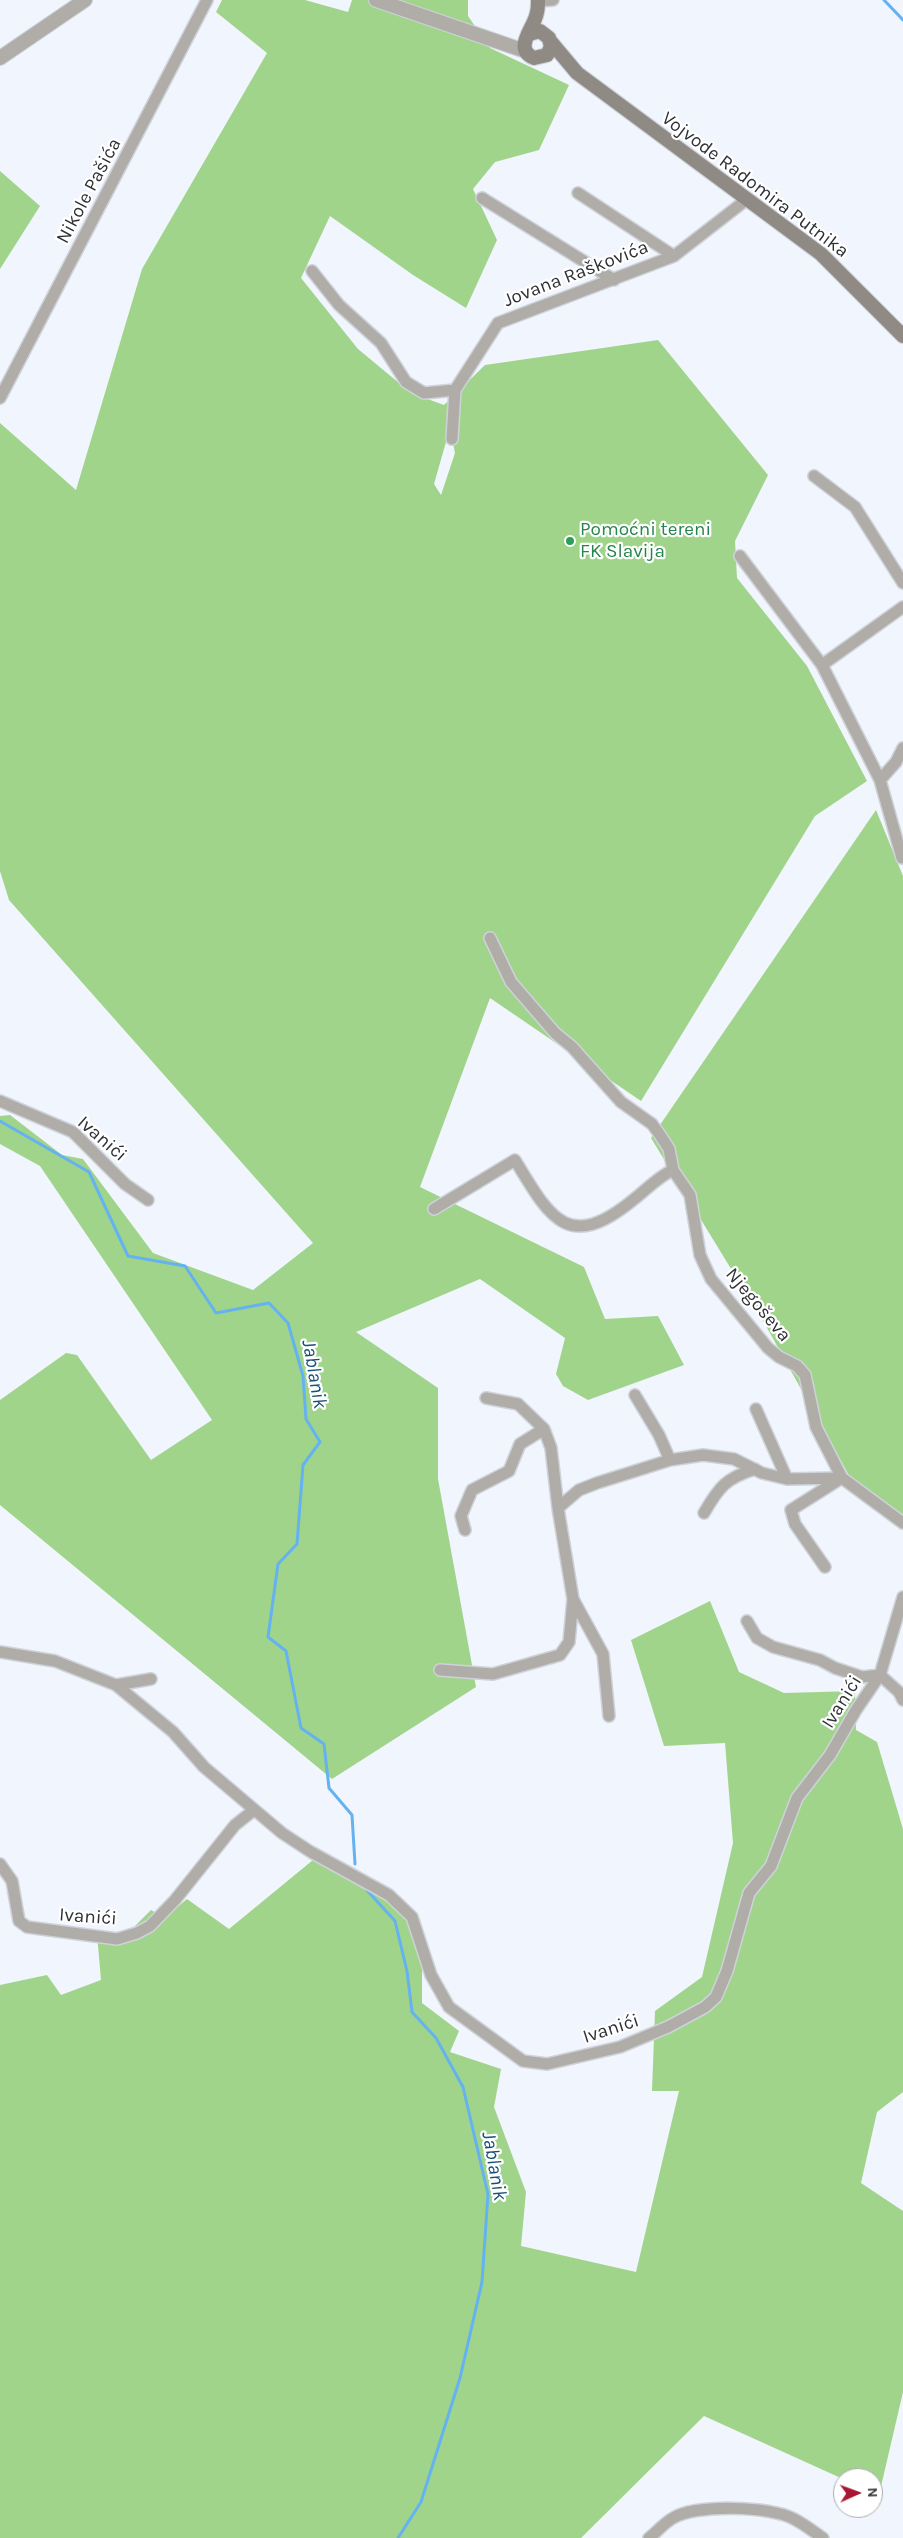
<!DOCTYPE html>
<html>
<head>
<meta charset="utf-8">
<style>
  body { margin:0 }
  #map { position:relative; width:903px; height:2538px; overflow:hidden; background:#f1f5fd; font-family:Karla,sans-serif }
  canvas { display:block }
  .north { position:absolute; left:833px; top:2468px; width:50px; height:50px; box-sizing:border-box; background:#fff; border:1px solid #abacae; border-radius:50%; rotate:88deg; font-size:14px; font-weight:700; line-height:20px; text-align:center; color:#2e3034 }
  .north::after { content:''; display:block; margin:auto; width:18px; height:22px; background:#ab1534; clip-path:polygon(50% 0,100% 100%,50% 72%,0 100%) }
</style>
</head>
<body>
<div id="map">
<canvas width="903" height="2538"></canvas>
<div class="north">N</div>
</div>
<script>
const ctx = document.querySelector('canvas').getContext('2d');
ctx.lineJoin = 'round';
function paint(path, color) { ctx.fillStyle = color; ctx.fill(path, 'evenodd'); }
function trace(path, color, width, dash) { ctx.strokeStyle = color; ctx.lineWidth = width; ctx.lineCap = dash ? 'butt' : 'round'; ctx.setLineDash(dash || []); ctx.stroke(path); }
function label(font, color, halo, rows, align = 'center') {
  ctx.font = font + ' Karla,sans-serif'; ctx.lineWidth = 4.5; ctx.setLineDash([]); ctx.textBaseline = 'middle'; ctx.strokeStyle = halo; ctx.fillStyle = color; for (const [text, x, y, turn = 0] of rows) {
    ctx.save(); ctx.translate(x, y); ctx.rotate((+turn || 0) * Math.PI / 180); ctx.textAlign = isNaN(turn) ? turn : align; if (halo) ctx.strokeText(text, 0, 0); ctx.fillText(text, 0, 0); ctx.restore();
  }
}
const green = new Path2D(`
  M222,0H305L348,12L352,0H468V16L490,48L569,85L539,150L495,162L473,189L497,240L466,308L413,275L330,216L301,278L358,349L411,393L444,405L485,365L658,340L768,475L735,541L737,578L807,666L867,781L815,816L641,1101L490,998L420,1187L584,1267L605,1319L658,1316L684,1365L588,1400L563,1386L556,1374L565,1338L480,1279L356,1332L438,1388V1479L476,1687L332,1779L0,1505V1400L66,1353L77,1355L151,1460L212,1420L40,1166L0,1144V1116L10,1115L62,1155L83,1159L153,1253L253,1290L313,1243L9,900L0,871V423L76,490L142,269L267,53L216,12ZM450,428L455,453L441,495L434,484Z
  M0,171L40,206L0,269Z
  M876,810L903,876V1519L851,1479L766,1326L651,1138Z
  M710,1601L739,1672L784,1693L855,1691L856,1730L877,1742L903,1829V2092L877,2112L861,2183L903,2211V2392L879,2495L873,2493V2478L843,2479L704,2416L581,2538H0V1985L47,1975L61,1995L101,1980L97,1934H127L151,1910L164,1918L187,1899L229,1929L313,1860L370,1884L412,1917L422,1964V2003L459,2031L450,2052L501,2069L494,2107L526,2192L521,2246L636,2272L679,2091H652L655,2011L702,1977L733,1843L725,1743L664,1746L631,1640Z`);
const stream = new Path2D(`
  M884,0L903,20
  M0,1121L89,1172L128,1256L185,1266L216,1313L269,1303L288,1323L303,1376L306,1419L320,1442L303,1465L297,1544L278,1564L268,1637L286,1651L301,1728L324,1744L329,1788L352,1815L355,1864
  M364,1887L395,1921L407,1971L412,2012L436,2038L463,2087L488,2194L482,2282L460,2378L421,2502L398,2538`);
const minor = new Path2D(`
  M538,1L553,0
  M578,193L674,256
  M482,198L614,280
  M312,271L339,305L381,343L406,382L424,393L455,390
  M0,398L207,0
  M452,439L455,390L498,323L674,256L746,200
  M814,476L855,507L903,583
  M740,556L822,665L880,780L896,762L903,748
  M822,665L903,607
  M880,780L902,858
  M490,938L511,982L555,1033L572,1047L621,1102L652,1124L660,1135L669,1149L673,1170L690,1195L700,1255L711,1279L768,1348L779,1357L797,1366L805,1375L816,1427L842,1478L903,1523
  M0,1101L73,1132L125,1184L148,1200
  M434,1209L515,1160C550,1218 568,1253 633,1200C646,1190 659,1176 673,1170
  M635,1395L659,1435L670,1460
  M756,1409L787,1479
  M558,1508L579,1490L597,1483L670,1460L703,1455L734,1459L762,1473L787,1479L842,1478
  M704,1513C719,1487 726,1478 755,1469
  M465,1530L461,1516L472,1490L509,1471L520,1444L544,1429
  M825,1567L795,1524L791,1510L840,1479
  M903,1597L880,1675L899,1692L903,1700
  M573,1599L603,1654L609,1716
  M747,1621L757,1638L773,1647L820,1660L835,1668L862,1677L880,1675
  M0,1652L55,1661L116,1685L173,1732L204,1767L282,1833L311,1852L389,1895L412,1917L431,1975L449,2007L523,2061L547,2064L620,2047L668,2027L705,2007L716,1997L727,1971L749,1893L771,1866L797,1798L830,1755L856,1710L880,1675
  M440,1670L493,1674L560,1655L569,1642L573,1599L558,1508L551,1448L544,1429L518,1404L486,1398
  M116,1685L151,1679
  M0,1864L12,1881L19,1921L27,1927L117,1939L137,1933L150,1926L175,1900L235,1825L254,1810
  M649,2538C657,2532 664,2523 673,2518C697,2504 770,2506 794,2519C804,2524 814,2532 823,2538`);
const tertiary = new Path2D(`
  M376,0L525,51
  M0,58L85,0`);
const secondary = new Path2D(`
  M529,34L540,31L549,38L551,47L547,55L534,58C512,48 535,28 537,12C538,9 538,4 538,0
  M551,42L577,73L821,254L903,336`);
const markers = [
  [570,541,5,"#2e9e5b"]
];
const streetNames = [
  ["Vojvode Radomira Putnika",755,185,37],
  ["Nikole Pašića",89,191,-62],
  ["Jovana Raškovića",576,274,-21],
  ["Ivanići",102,1139,41],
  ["Njegoševa",758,1305,50],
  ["Ivanići",842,1702,-58],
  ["Ivanići",88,1917,4],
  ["Ivanići",611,2029,-18]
];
const leisureNames = [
  ["Pomoćni tereni",580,530],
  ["FK Slavija",580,552]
];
const waterNames = [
  ["Jablanik",314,1374,80],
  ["Jablanik",494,2166,80]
];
paint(green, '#a0d48b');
trace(stream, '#65b2f1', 3);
trace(minor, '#ced2d9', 14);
trace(tertiary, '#ced2d9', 16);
trace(secondary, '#ced2d9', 16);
trace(minor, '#b0ada9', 11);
trace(tertiary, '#b0ada9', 14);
trace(secondary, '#8f8a84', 14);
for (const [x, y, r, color] of markers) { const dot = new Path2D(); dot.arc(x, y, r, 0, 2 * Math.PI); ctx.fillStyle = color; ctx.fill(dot); trace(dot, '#fff', 2); }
label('19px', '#2e3034', '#fff', streetNames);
label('19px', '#27864d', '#fff', leisureNames, 'left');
label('italic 20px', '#175079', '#fff', waterNames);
</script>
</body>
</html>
